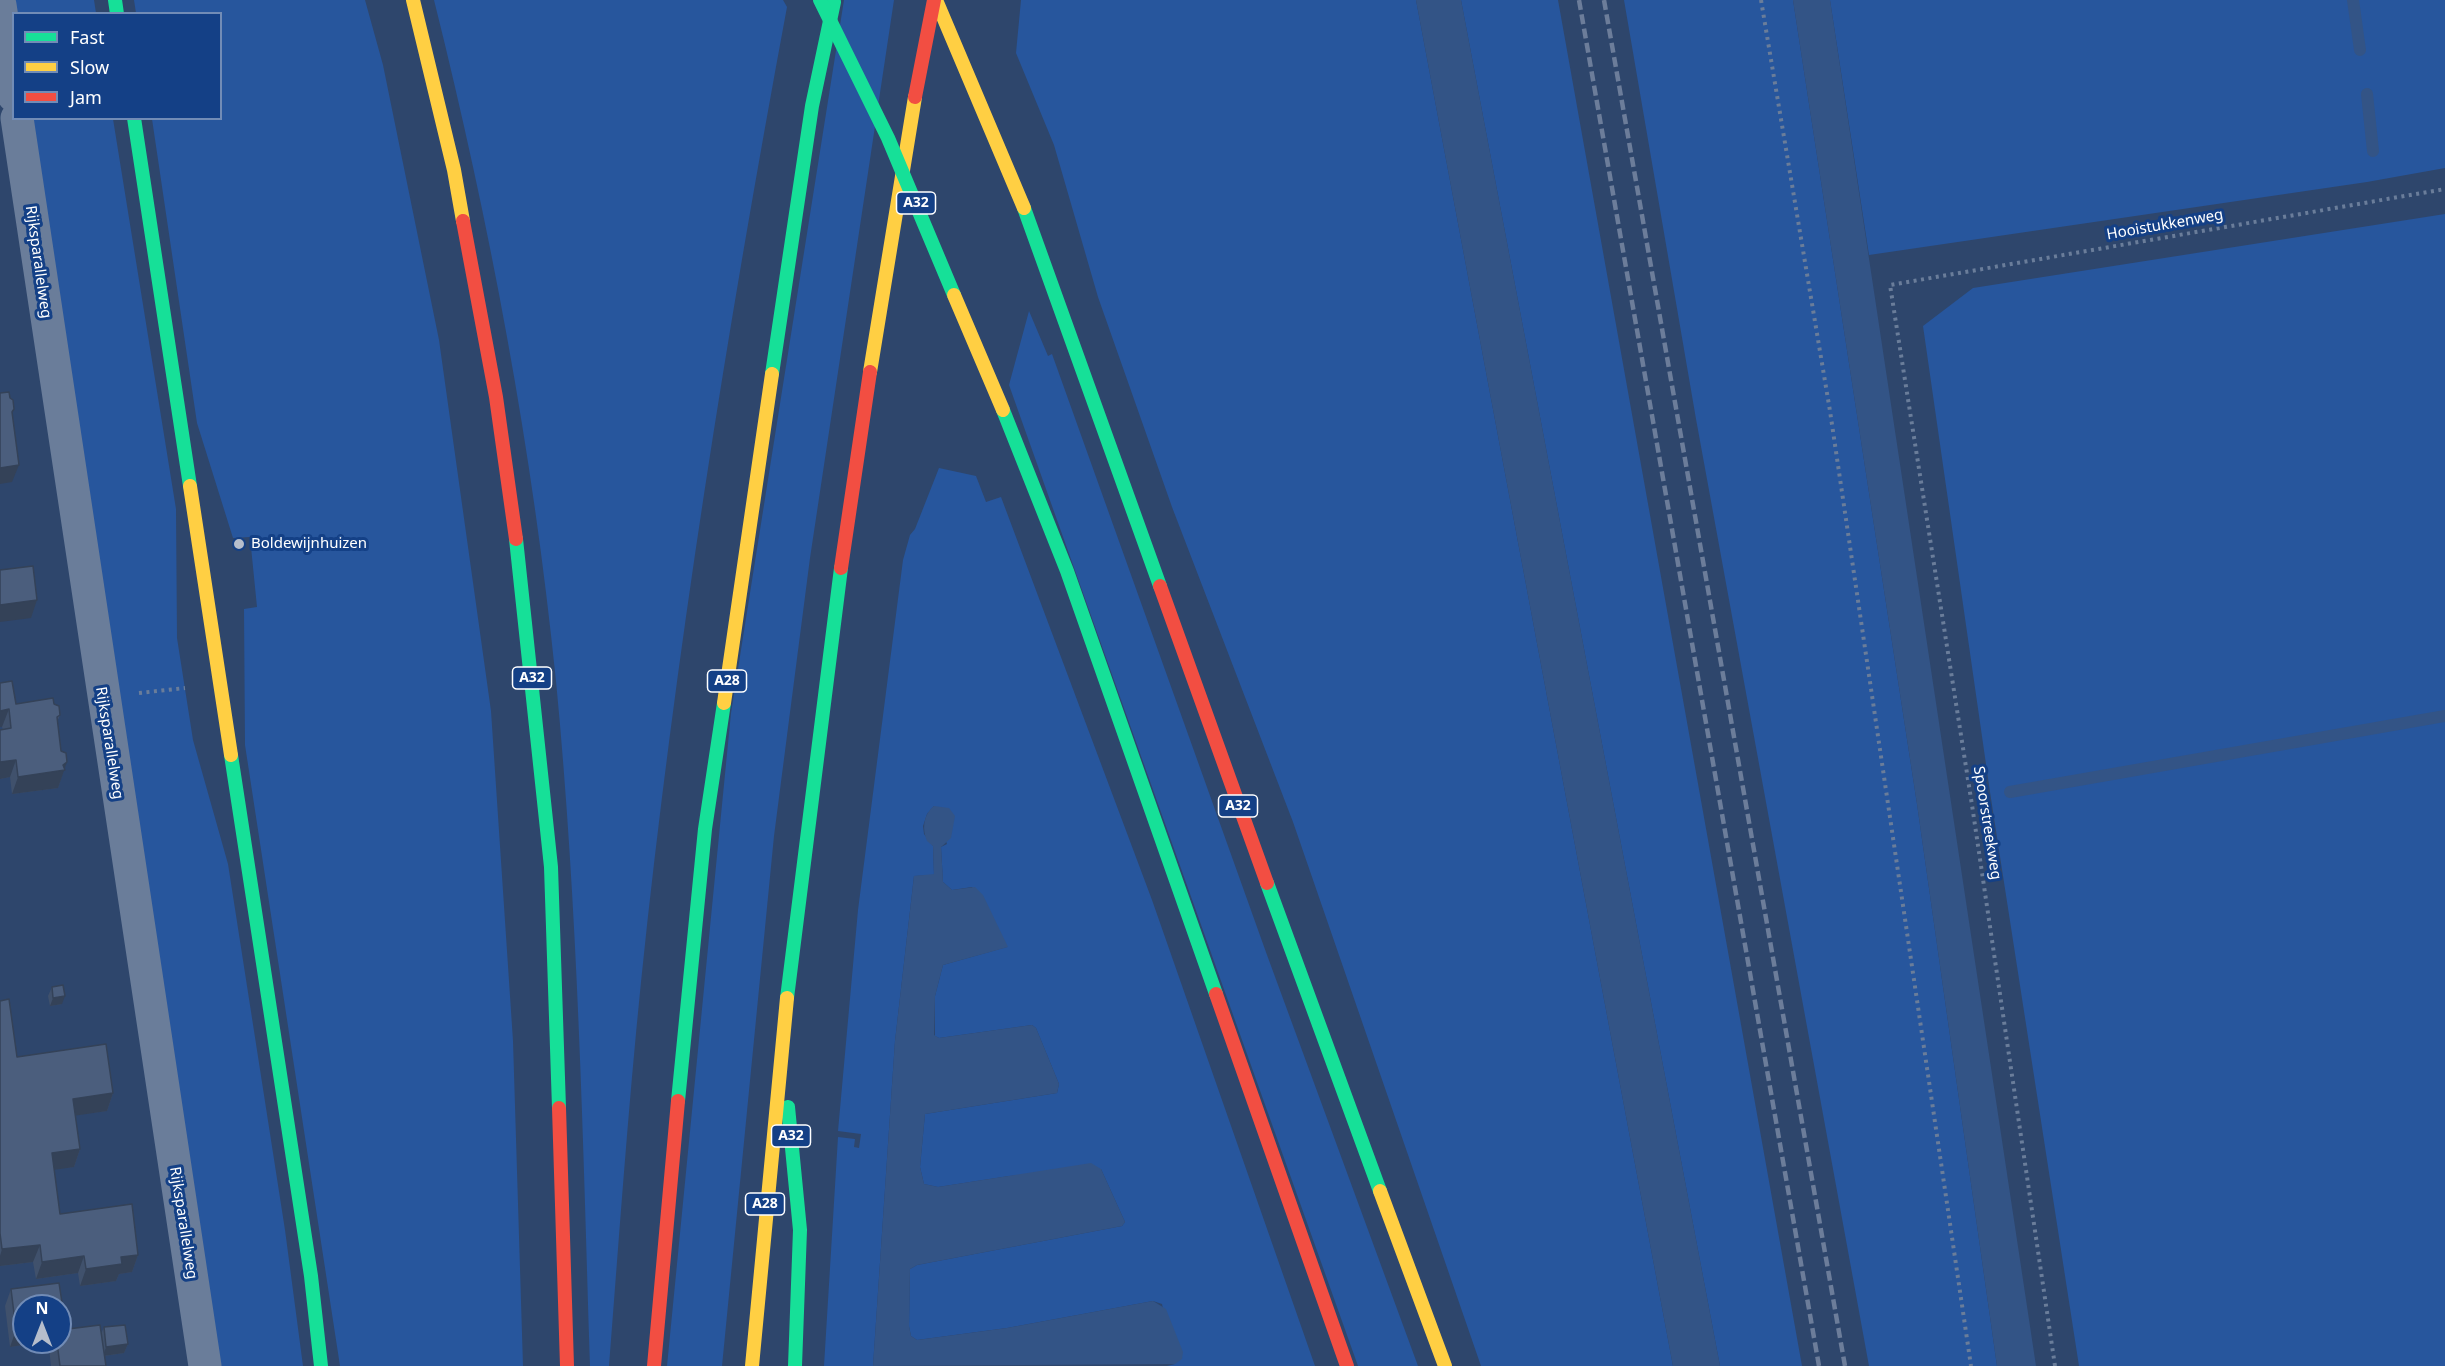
<!DOCTYPE html>
<html>
<head>
<meta charset="utf-8">
<style>
  body { margin:0 }
  #map { position:relative; width:2445px; height:1366px; overflow:hidden; background:#2e466c; font-family:"Noto Sans",sans-serif }
  canvas { display:block }
  .legend { position:absolute; left:12px; top:12px; width:210px; height:108px; box-sizing:border-box; background:#144086; border:2px solid #728cb6; margin:0; padding:8px 10px; list-style:none; font-size:18px; color:#fff }
  .legend li { display:flex; align-items:center; gap:12px; height:30px }
  .legend b { width:30px; border:2px solid #728cb6 }
  .north { position:absolute; left:12px; top:1294px; width:60px; height:60px; box-sizing:border-box; background:#144086; border:2px solid #728cb6; border-radius:50%; rotate:0deg; font-size:16px; font-weight:700; line-height:24px; text-align:center; color:#fff }
  .north::after { content:''; display:block; margin:auto; width:21px; height:27px; background:#b6becc; clip-path:polygon(50% 0,100% 100%,50% 72%,0 100%) }
</style>
</head>
<body>
<div id="map">
<canvas width="2445" height="1366"></canvas>
<ul class="legend">
<li><b style="height:8px;background:#16e098"></b>Fast</li>
<li><b style="height:8px;background:#ffcf43"></b>Slow</li>
<li><b style="height:8px;background:#f24e42"></b>Jam</li>
</ul>
<div class="north">N</div>
</div>
<script>
const ctx = document.querySelector('canvas').getContext('2d');
ctx.lineJoin = 'round';
function paint(path, color) { ctx.fillStyle = color; ctx.fill(path, 'evenodd'); }
function trace(path, color, width, dash) { ctx.strokeStyle = color; ctx.lineWidth = width; ctx.lineCap = dash ? 'butt' : 'round'; ctx.setLineDash(dash || []); ctx.stroke(path); }
function label(font, color, halo, rows, align = 'center') {
  ctx.font = font + ' "Noto Sans",sans-serif'; ctx.lineWidth = 6; ctx.setLineDash([]); ctx.textBaseline = 'middle'; ctx.strokeStyle = halo; ctx.fillStyle = color; for (const [text, x, y, turn = 0] of rows) {
    ctx.save(); ctx.translate(x, y); ctx.rotate((+turn || 0) * Math.PI / 180); ctx.textAlign = isNaN(turn) ? turn : align; if (halo) ctx.strokeText(text, 0, 0); ctx.fillText(text, 0, 0); ctx.restore();
  }
}
const green = new Path2D(`
  M10,0H94L96,13L14,14Z
  M134,0H365L383,65L439,340L491,711L513,1041L523,1366H340L245,745L244,609L257,607L250,537L233,538L197,423L152,119L220,118V14L136,13Z
  M434,0H783L787,7C727,330 675,655 641,982C628,1110 619,1238 609,1366H590C583,1137 578,909 556,681C533,452 490,224 434,0Z
  M844,0H894L810,558L774,836L722,1366H667L731,713Z
  M1021,0H1416L1673,1366H1481L1293,822L1172,507L1098,297L1054,145L1016,53Z
  M1461,0H1558L1802,1366H1720Z
  M1624,0H1793L1917,804L1997,1366H1869L1696,419Z
  M1830,0H2445V168L2367,182L1869,255Z
  M28,119H113L176,509L177,638L193,740L228,864L285,1230L303,1366H218Z
  M2445,214V1366H2079L1990,792L1923,326L1973,288Z
  M1029,311L1048,356L1052,354L1267,955L1418,1366H1358L1009,385Z
  M939,468L976,476L986,502L1001,497L1152,900L1315,1366H1167L1175,1364L1162,1304L1153,1301L1007,1328L917,1340L911,1336L909,1326L910,1269L917,1265L1122,1226L1125,1222L1101,1169L1009,1176L938,1187L924,1184L920,1167L925,1114L1057,1093L1059,1084L1036,1028L1032,1025L939,1038L935,1036V996L943,965L1007,947L972,887L952,890L943,882L941,847L947,844L934,806L927,814L923,826L924,834L933,846L934,875L914,876L895,1041L873,1366H824L838,1137L855,1139L854,1147L859,1148L861,1134L838,1131L858,910L903,560L910,535L915,529Z`);
const water = new Path2D(`
  M1416,0H1461L1720,1366H1673Z
  M1793,0H1830L2036,1366H1997L1917,804Z
  M934,806L949,808L955,816L951,838L941,847L943,882L952,890L975,887L983,895L1008,947L943,965L935,996L934,1035L939,1038L1032,1025L1036,1028L1059,1084L1057,1093L925,1114L920,1167L924,1184L938,1187L1091,1163L1101,1169L1125,1222L1122,1226L917,1265L910,1269L909,1326L911,1336L917,1340L1007,1328L1153,1301L1166,1309L1183,1352L1182,1359L1175,1364L873,1366L895,1041L914,876L934,874L933,846L927,841C922,829 923,815 934,806Z`);
const stream = new Path2D(`
  M2353,0L2360,50
  M2367,94L2373,151
  M2010,792L2445,716`);
const path = new Path2D(`
  M1761,0L1830,411L1971,1366
  M139,693L185,688
  M2055,1366L1972,805L1890,285L2445,189`);
const street = new Path2D(`
  M0,5L14,96
  M17,118L205,1366`);
const fast = new Path2D(`
  M115,0L117,14
  M134,118L190,486
  M1024,208L1160,586
  M772,374L812,106L834,2
  M1003,410L1067,571L1216,994
  M516,539L551,867L559,1108
  M231,755L311,1276L321,1366
  M1267,883L1380,1191
  M787,998L841,568
  M678,1101L705,829L724,703
  M788,1107L800,1230L795,1366`);
const slow = new Path2D(`
  M413,0L454,170L463,221
  M936,0L1024,208
  M870,372L915,97
  M190,486L231,755
  M724,703L772,374
  M1380,1191L1445,1366
  M752,1366L787,998`);
const jam = new Path2D(`
  M915,97L934,0
  M463,221L496,397L516,539
  M841,568L870,372
  M1160,586L1267,883
  M1216,994L1347,1366
  M559,1108L567,1366
  M654,1366L678,1101`);
const rail = new Path2D(`
  M1579,0L1819,1366
  M1604,0L1845,1366`);
const fastBridge = new Path2D(`
  M820,0L888,138L954,295`);
const slowBridge = new Path2D(`
  M954,295L1003,410`);
const wall = new Path2D(`
  M0,683L16,704H54L60,715L57,722L64,769L58,788L12,794L10,777L0,779V730H3L2,727H0Z
  M52,987L62,1004L50,1006L48,996Z
  M0,1001L17,1057L113,1093L107,1111L75,1115L80,1149L74,1167L54,1169L60,1214L138,1255L132,1272L119,1274L116,1281L80,1286L78,1273L36,1279L33,1262L0,1266Z
  M59,1283L65,1322L62,1330L100,1325L101,1334L104,1327L125,1325L128,1344L124,1353L104,1356L106,1366H51L49,1348L51,1342H60V1306H24V1342H41L10,1347L5,1306L11,1289Z`);
const shadedWall = new Path2D(`
  M19,465L12,482L0,484V468Z
  M37,600L31,618L0,622V605Z
  M9,709L2,727H0V711Z
  M16,760L10,777L0,779V762Z
  M67,762L58,788L12,794L18,777L63,765Z
  M65,996L62,1004L50,1006L53,998Z
  M113,1093L107,1111L66,1117L73,1099Z
  M80,1149L74,1167L46,1171L52,1153Z
  M40,1245L33,1262L0,1266V1256L2,1249Z
  M138,1255L132,1272L119,1274L116,1281L80,1286L86,1269L121,1257Z
  M84,1256L78,1273L36,1279L42,1262Z
  M65,1322L60,1335V1323Z
  M24,1328V1342H41L10,1347L16,1330Z
  M128,1344L124,1353L103,1356L106,1347Z`);
const building = new Path2D(`
  M9,392L10,398L13,400L14,409L12,412L19,465L0,468V393Z
  M33,566L37,600L0,605V570Z
  M12,681L16,704L53,698L54,704L59,706L60,715L57,717L61,751L66,753L67,762L63,765L65,770L18,777L16,760L0,762V730L11,728L9,709L0,711V683Z
  M63,985L65,996L53,998L52,987Z
  M9,999L17,1057L106,1044L113,1093L73,1099L80,1149L52,1153L60,1214L132,1204L138,1255L121,1257L122,1264L86,1269L84,1256L42,1262L40,1245L2,1249L0,1233V1001Z
  M59,1283L65,1322L60,1323V1306H24V1328L16,1330L11,1289Z
  M100,1325L106,1366H60L57,1342H60V1330Z
  M125,1325L128,1344L106,1347L104,1327Z`);
const markers = [
  [239,544,6,"#b6becc"]
];
const shields = [
  [916,203,39],
  [532,678,39],
  [727,681,39],
  [1238,806,39],
  [791,1136,39],
  [765,1204,39]
];
const shieldNames = [
  ["A32",916,203],
  ["A32",532,678],
  ["A28",727,681],
  ["A32",1238,806],
  ["A32",791,1136],
  ["A28",765,1204]
];
const streetNames = [
  ["Hooistukkenweg",2165,225,-10],
  ["Rijksparallelweg",38,262,82],
  ["Rijksparallelweg",109,743,81],
  ["Spoorstreekweg",1987,823,81],
  ["Rijksparallelweg",183,1223,81]
];
const poiNames = [
  ["Boldewijnhuizen",251,544]
];
paint(green, '#27569d');
paint(water, '#335486');
trace(stream, '#335486', 12);
trace(path, '#6a7d9a', 4, [3, 4.5]);
trace(street, '#6a7d9a', 33);
trace(fast, '#16e098', 14);
trace(slow, '#ffcf43', 14);
trace(jam, '#f24e42', 14);
trace(rail, '#6c7d9a', 4.5, [10, 4.5]);
trace(fastBridge, '#16e098', 14);
trace(slowBridge, '#ffcf43', 14);
paint(wall, '#40516c');
paint(shadedWall, '#344258');
paint(building, '#4b5e7d');
trace(building, '#344258', 1.5);
for (const [x, y, r, color] of markers) { const dot = new Path2D(); dot.arc(x, y, r, 0, 2 * Math.PI); ctx.fillStyle = color; ctx.fill(dot); trace(dot, '#144086', 2); }
for (const [x, y, w] of shields) { const box = new Path2D(); box.roundRect(x - w / 2, y - 11, w, 22, 4.5); ctx.fillStyle = '#144086'; ctx.fill(box); trace(box, '#fff', 1.5); }
label('bold 14px', '#fff', null, shieldNames);
label('15px', '#fff', '#144086', streetNames);
label('15px', '#fff', '#144086', poiNames, 'left');
</script>
</body>
</html>
